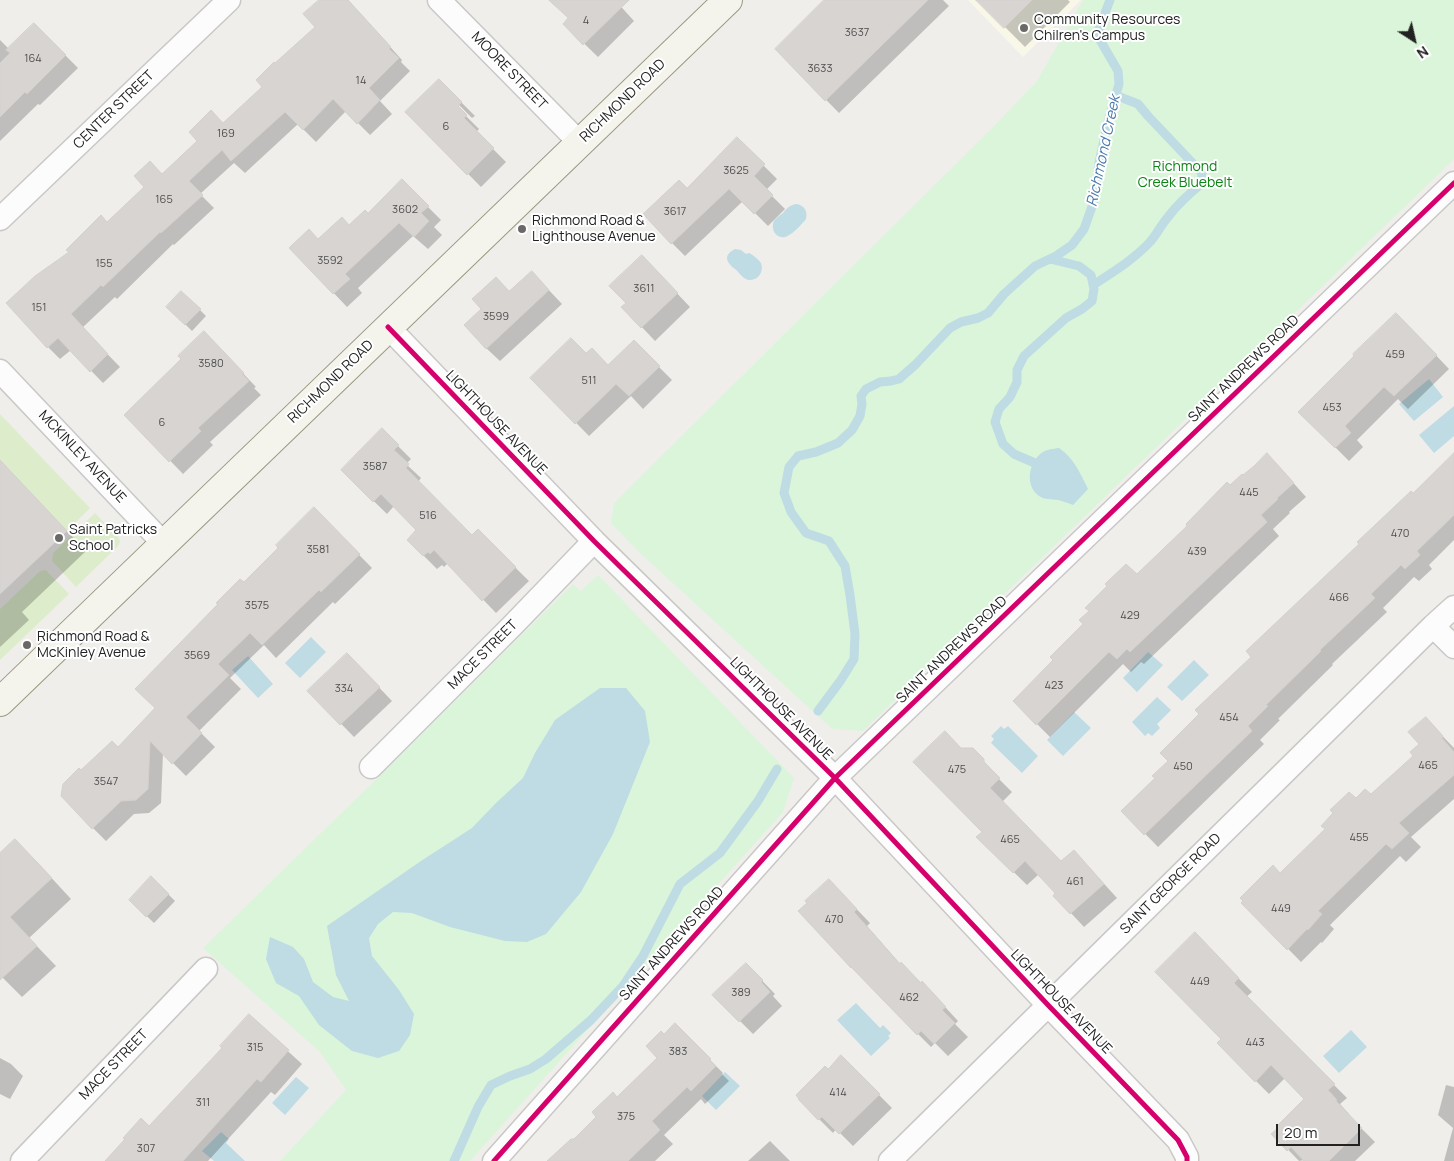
<!DOCTYPE html>
<html>
<head>
<meta charset="utf-8">
<style>
  body { margin:0 }
  #map { position:relative; width:1454px; height:1161px; overflow:hidden; background:#f0eeeb; font-family:Manrope,sans-serif }
  canvas { display:block }
  .north { position:absolute; left:1389px; top:15px; width:50px; height:50px; -webkit-text-stroke:4px #fff; paint-order:stroke; rotate:145deg; font-size:14px; font-weight:700; line-height:20px; text-align:center; color:#222 }
  .north::after { content:''; display:block; margin:auto; width:18px; height:22px; background:#222; clip-path:polygon(50% 0,100% 100%,50% 72%,0 100%) }
  .scale { position:absolute; left:1276px; top:1124px; width:84px; height:22px; box-sizing:border-box; border:2px solid #222; border-top:0; padding-left:6px; font-size:15px; line-height:18px; white-space:nowrap; color:#222; -webkit-text-stroke:4px #fff; paint-order:stroke }
</style>
</head>
<body>
<div id="map">
<canvas width="1454" height="1161"></canvas>
<div class="north">N</div>
<div class="scale">20 m</div>
</div>
<script>
const ctx = document.querySelector('canvas').getContext('2d');
ctx.lineJoin = 'round';
function paint(path, color) { ctx.fillStyle = color; ctx.fill(path, 'evenodd'); }
function trace(path, color, width, dash) { ctx.strokeStyle = color; ctx.lineWidth = width; ctx.lineCap = dash ? 'butt' : 'round'; ctx.setLineDash(dash || []); ctx.stroke(path); }
function label(font, color, halo, rows, align = 'center') {
  ctx.font = font + ' Manrope,sans-serif'; ctx.lineWidth = 4; ctx.setLineDash([]); ctx.textBaseline = 'middle'; ctx.strokeStyle = halo; ctx.fillStyle = color; for (const [text, x, y, turn = 0] of rows) {
    ctx.save(); ctx.translate(x, y); ctx.rotate((+turn || 0) * Math.PI / 180); ctx.textAlign = isNaN(turn) ? turn : align; if (halo) ctx.strokeText(text, 0, 0); ctx.fillText(text, 0, 0); ctx.restore();
  }
}
const education = new Path2D(`
  M968,0H1081L1023,57Z`);
const grass = new Path2D(`
  M0,414L90,508L67,531L0,460Z
  M95,513L118,537L120,542L118,546L76,587L52,561L53,553Z
  M46,570L69,594L0,660V609L40,571Z`);
const park = new Path2D(`
  M1083,0H1454V159L863,731L832,729L640,553L611,523L614,503L995,125L1037,81Z
  M598,575L794,778L783,812L470,1161H280L346,1090L320,1052L203,948L402,754L573,584L581,591Z`);
const water = new Path2D(`
  M796,204C804,205 808,211 806,219C803,223 791,236 785,237C776,239 770,229 774,221C776,218 780,215 783,213C787,208 790,205 796,204Z
  M735,249L741,250L746,254L749,253C753,255 758,259 761,263C764,271 759,280 750,280C743,280 740,273 735,269C726,262 723,255 735,249Z
  M1429,379L1443,397L1414,421L1399,404Z
  M1454,406V436L1434,453L1419,435Z
  M1059,448C1074,458 1080,473 1088,489L1073,505C1068,503 1063,501 1058,500C1051,499 1045,500 1039,496C1024,485 1029,461 1043,452C1048,449 1053,449 1059,448Z
  M311,637L326,652L300,678L285,663Z
  M1148,652L1163,665L1137,692L1123,678Z
  M248,656L273,684L258,698L232,670Z
  M1194,660L1209,675L1182,701L1167,687Z
  M600,688H626L645,711L650,742L613,834L581,892L546,934L527,942L505,941L450,927L412,913L393,912L378,924L369,938L372,956L399,990L414,1014L410,1035L399,1051L378,1058L352,1051L319,1025L299,996L276,983L266,959L270,937L293,947L304,959L313,982L333,997L349,1001L336,975L327,926L421,861L472,828L496,803L523,778L535,753L555,720Z
  M1157,697L1171,710L1157,724L1160,728L1152,736L1148,733L1145,736L1132,722Z
  M1074,712L1091,728L1063,756L1047,740Z
  M1001,726L1004,729L1008,726L1038,756L1022,773L991,743L994,739L991,736Z
  M856,1003L880,1028L883,1025L891,1033L888,1036L890,1038L871,1056L837,1020Z
  M1351,1030L1367,1047L1339,1073L1323,1056Z
  M725,1072L740,1086L716,1110L702,1096Z
  M296,1077L309,1088L285,1115L272,1103Z
  M221,1132L229,1139L226,1143L245,1161H214L202,1151Z`);
const shadow = new Path2D(`
  M321,0H348L402,60L401,62L410,71L380,101L392,114L370,135L346,111L316,142L298,124L245,173L234,163L200,194L214,208L174,245L173,244L117,299L115,297L82,328L120,367L103,383L71,350L60,359L48,347L107,224L162,175L224,124L264,87L275,65L317,27Z
  M551,0H615L634,21L598,57L564,24L569,18Z
  M826,0H943L949,6L839,113L776,49Z
  M978,0H1068L1070,2L1025,47Z
  M34,24L78,68L40,105L38,104L0,141V40L9,49Z
  M439,80L475,116L472,118L455,101L453,103L479,129L476,132L506,162L481,187L407,112Z
  M737,139L777,179L766,190L785,209L768,226L743,201L685,256L644,215L687,190Z
  M402,181L441,220L434,227L442,235L428,249L413,236L358,288L362,293L347,307L291,248L319,241L350,227L368,215Z
  M655,270L690,307L655,341L623,307Z
  M545,286L562,304L500,361L486,348L510,293Z
  M168,307L200,310L206,316L192,331Z
  M1410,328L1449,369L1408,409L1398,399L1357,440L1363,447L1349,461L1300,412Z
  M634,342L672,380L643,409L631,396L589,436L532,378L586,355L608,366Z
  M217,346L256,387L254,388L261,395L210,442L213,445L183,474L126,415Z
  M382,430L411,459L406,464L421,478L418,482L472,537L478,531L529,581L496,613L448,563L444,567L442,565L437,569L408,540L418,530L394,506L387,514L342,470Z
  M1454,454V540L1429,565L1432,569L1419,581L1414,577L1383,608L1387,612L1332,664L1333,665L1278,719L1280,720L1260,740L1264,744L1158,847L1123,811L1157,778L1201,714L1253,657Z
  M0,461L86,551L22,612L29,620L0,647Z
  M1280,468L1306,497L1289,512L1290,513L1273,529L1279,536L1144,664L1141,662L1131,672L1123,664L1050,737L1014,701L1137,576L1230,487Z
  M314,509L372,568L335,604L333,602L276,658L264,645L230,678L241,689L199,731L215,747L186,776L163,753L161,803L149,813L134,814L106,841L93,828L81,772L118,749L156,708L244,584L280,548Z
  M347,654L392,701L354,737L309,691Z
  M1426,719L1454,748V799L1411,837L1421,847L1406,862L1400,856L1330,925L1334,929L1322,943L1321,942L1301,962L1243,903L1280,874L1356,800L1371,796L1415,756L1421,744Z
  M960,749H972L996,774L997,777L1012,792L1002,802L1061,863L1087,865L1117,898L1084,927L1055,896L1057,893L1039,874L1027,885L978,837L984,832Z
  M0,855L35,860L71,899L29,938L56,966L22,997L0,975Z
  M152,878L175,901L154,923L130,900Z
  M842,894L870,923L867,926L901,965L935,996L958,1021L955,1024L968,1037L948,1056L935,1043L931,1047L907,1023Z
  M1195,934L1252,992L1246,997L1347,1098L1340,1104L1349,1114L1348,1115L1375,1142L1355,1161H1306L1305,1160L1299,1161L1273,1134L1306,1099L1285,1078L1269,1094L1218,1043L1223,1039Z
  M746,964L775,994L773,996L782,1006L753,1034L714,995Z
  M249,1016L302,1064L275,1095L271,1092L208,1161H109L149,1128L224,1048Z
  M675,1025L723,1073L722,1074L729,1081L705,1104L701,1099L664,1135L673,1144L655,1161H560L574,1140L659,1058L664,1036Z
  M841,1057L892,1108L853,1146L836,1129L833,1133L800,1100Z
  M0,1058L11,1064L23,1076L10,1099L0,1094Z
  M1446,1085L1454,1087V1161H1444L1453,1128L1438,1115Z
  M770,1141L790,1161H748Z`);
const stream = new Path2D(`
  M1093,285C1113,272 1133,260 1150,242C1157,234 1161,225 1168,217C1177,205 1190,193 1201,184L1202,173L1148,116L1138,104L1115,95
  M1044,467L1014,454L1003,444L995,422L999,409L1010,397L1017,382V370L1024,356L1066,318L1082,309L1092,301L1094,289L1091,275L1079,266L1050,259
  M818,711L841,680L854,659L855,634L850,595L845,566L829,541L806,533L791,512L784,493L789,467L798,456L816,452L838,443L852,430L860,416L862,404L861,396L866,389L880,382L891,381L899,379L915,365L950,328L961,322L978,318L988,313L1004,294L1035,266L1056,256L1072,245L1084,229L1094,201L1099,163L1108,122L1119,84L1118,71L1100,40L1099,29L1110,0
  M454,1161L478,1107L491,1085L510,1076L530,1069L546,1059L591,1020L623,986L643,956L680,884L720,853L758,801L777,769`);
const building = new Path2D(`
  M319,0H348L391,47L389,49L399,58L369,88L380,100L357,124L333,99L303,130L285,112L231,161L222,150L189,181L203,195L161,233L160,232L103,287L101,285L71,314L108,354L90,372L58,338L47,348L6,303L35,276L69,252L66,250L101,215L107,222L144,187L134,176L150,161L162,174L197,141L189,132L211,110L223,123L262,87L256,80L274,62L275,63L315,27L303,14Z
  M549,0H629L583,45L563,24L568,18Z
  M824,0H928L825,101L775,49Z
  M976,0H1032L1004,28Z
  M34,23L66,55L27,94L25,92L0,117V63L10,53L6,50Z
  M439,79L462,102L458,106L467,115L464,118L494,148L467,175L405,112Z
  M737,137L765,164L754,176L773,195L754,214L729,189L671,244L643,214L679,180L687,188Z
  M402,179L429,206L421,213L429,221L414,237L399,223L345,274L350,279L333,294L289,248L309,229L318,239L342,217L349,225L365,210L368,213Z
  M642,255L678,293L641,328L621,307L626,303L609,286Z
  M532,271L549,290L486,349L464,325L481,309L472,299L496,277L509,291Z
  M181,291L201,309L185,325L166,307Z
  M1396,313L1437,355L1394,396L1384,387L1345,426L1351,433L1335,448L1298,412L1354,356L1353,354Z
  M204,331L244,373L242,374L249,381L198,428L201,431L169,462L124,415L181,359L178,356Z
  M571,338L586,353L592,348L608,365L634,340L660,366L629,396L616,384L575,424L530,378Z
  M382,428L399,445L394,450L409,464L406,468L472,535L478,529L516,567L482,601L434,550L430,554L428,552L423,556L407,540L416,530L381,494L373,502L341,470Z
  M1267,453L1294,483L1277,498L1278,499L1261,515L1267,522L1130,652L1127,649L1117,659L1109,652L1036,725L1013,701L1053,660L1050,657L1083,624L1079,620L1089,611L1085,608L1107,586L1105,584L1126,564L1137,574L1187,526L1186,524L1227,482L1230,485L1242,474L1243,475L1254,466Z
  M1454,453V515L1417,551L1420,555L1405,569L1401,565L1371,594L1375,598L1320,650L1321,651L1266,705L1268,706L1248,726L1252,731L1144,835L1121,811L1155,778L1152,776L1168,761L1160,753L1199,714L1195,710L1251,657L1246,651L1359,544L1357,542L1411,491L1413,493Z
  M0,460L67,531L0,594Z
  M314,507L360,554L321,592L319,590L262,645L250,633L218,664L229,675L186,717L202,733L172,764L150,741L148,789L136,800L121,801L92,829L61,796L63,784L79,768L81,770L112,741L118,747L155,708L135,689L218,604L216,603L240,579L244,582L278,548L276,545Z
  M347,653L380,687L340,725L307,691Z
  M1426,717L1443,736L1442,738L1454,752V775L1399,823L1409,833L1392,849L1386,844L1318,911L1322,914L1308,930L1307,929L1287,950L1241,903L1243,901L1240,898L1273,865L1280,873L1325,829L1321,826L1333,813L1330,810L1349,792L1356,798L1365,789L1371,794L1413,756L1410,752L1419,744L1408,732Z
  M945,731L961,748H973L984,759V762L1000,778L990,788L1061,861L1074,850L1104,884L1070,914L1053,896L1055,893L1025,861L1013,873L976,837L982,832L913,762Z
  M15,839L52,878L10,917L37,946L0,980V853Z
  M151,876L169,894L146,917L129,900Z
  M829,879L857,909L854,912L900,964L901,962L921,983L922,981L946,1007L942,1010L955,1023L934,1044L921,1031L917,1035L851,967V968L798,911L807,903L805,901Z
  M1195,932L1239,978L1234,983L1335,1084L1328,1090L1337,1100L1336,1101L1362,1128L1329,1161H1304L1291,1147L1287,1151L1271,1134L1278,1128L1276,1127L1304,1099L1271,1065L1255,1082L1217,1043L1221,1039L1155,972Z
  M746,963L763,980L761,982L770,992L739,1022L712,995Z
  M249,1014L289,1050L261,1082L257,1079L183,1161H105L125,1139L123,1138L141,1118L149,1126L222,1048L220,1046Z
  M675,1023L711,1059L709,1060L716,1066L691,1091L687,1087L652,1121L660,1130L628,1161H547L571,1139H574L596,1117L592,1112L613,1092L617,1097L657,1058L646,1046L661,1031L664,1034Z
  M841,1055L880,1094L839,1134L822,1117L818,1120L798,1099H799L796,1095L825,1066L828,1069Z`);
const street = new Path2D(`
  M439,0L579,142
  M0,219L229,0
  M388,327L594,541L835,778L1048,1005L1178,1140L1187,1157V1161
  M0,371L164,544
  M1433,626L1454,647
  M371,767L512,626L594,541
  M22,1161L206,969
  M494,1161L835,778L1454,183
  M890,1161L1433,626L1454,607`);
const secondary = new Path2D(`
  M0,702L728,0`);
const cycleway = new Path2D(`
  M388,327L594,541L835,778L1048,1005L1178,1140L1187,1157V1161
  M494,1161L835,778L1454,183`);
const markers = [
  [1024,28,5,"#6a6968"],
  [522,229,5,"#6a6968"],
  [59,538,5,"#6a6968"],
  [27,645,5,"#6a6968"]
];
const numberNames = [
  ["4",586,21],
  ["3637",857,33],
  ["164",33,59],
  ["3633",820,69],
  ["14",361,81],
  ["6",446,127],
  ["169",226,134],
  ["3625",736,171],
  ["165",164,200],
  ["3602",405,210],
  ["3617",675,212],
  ["3592",330,261],
  ["155",104,264],
  ["3611",644,289],
  ["151",39,308],
  ["3599",496,317],
  ["459",1395,355],
  ["3580",211,364],
  ["511",589,381],
  ["453",1332,408],
  ["6",162,423],
  ["3587",375,467],
  ["445",1249,493],
  ["516",428,516],
  ["470",1400,534],
  ["3581",318,550],
  ["439",1197,552],
  ["466",1339,598],
  ["3575",257,606],
  ["429",1130,616],
  ["3569",197,656],
  ["423",1054,686],
  ["334",344,689],
  ["454",1229,718],
  ["465",1428,766],
  ["450",1183,767],
  ["475",957,770],
  ["3547",106,782],
  ["455",1359,838],
  ["465",1010,840],
  ["461",1075,882],
  ["449",1281,909],
  ["470",834,920],
  ["449",1200,982],
  ["389",741,993],
  ["462",909,998],
  ["443",1255,1043],
  ["315",255,1048],
  ["383",678,1052],
  ["414",838,1093],
  ["311",203,1103],
  ["375",626,1117],
  ["307",146,1149]
];
const poiNames = [
  ["Community Resources",1034,20],
  ["Chilren's Campus",1034,36],
  ["Richmond Road &",532,221],
  ["Lighthouse Avenue",532,237],
  ["Saint Patricks",69,530],
  ["School",69,546],
  ["Richmond Road &",37,637],
  ["McKinley Avenue",37,653]
];
const streetNames = [
  ["MOORE STREET",509,71,46],
  ["RICHMOND ROAD",623,101,-44],
  ["CENTER STREET",114,110,-44],
  ["SAINT ANDREWS ROAD",1244,369,-44],
  ["RICHMOND ROAD",331,382,-44],
  ["LIGHTHOUSE AVENUE",496,423,46],
  ["MCKINLEY AVENUE",82,457,47],
  ["SAINT ANDREWS ROAD",952,650,-44],
  ["MACE STREET",483,655,-45],
  ["LIGHTHOUSE AVENUE",781,709,45],
  ["SAINT GEORGE ROAD",1171,884,-45],
  ["SAINT ANDREWS ROAD",672,944,-48],
  ["LIGHTHOUSE AVENUE",1061,1002,46],
  ["MACE STREET",114,1065,-46]
];
const parkNames = [
  ["Richmond",1185,167],
  ["Creek Bluebelt",1185,183]
];
const waterNames = [
  ["Richmond Creek",1104,151,-78]
];
paint(education, '#f8f7e8');
paint(grass, '#ddeccb');
paint(park, '#daf5da');
paint(water, '#bfdbe3');
paint(shadow, '#0003');
trace(stream, '#bfdbe3', 9);
paint(building, '#d7d4d2');
trace(building, '#d3d0cc', 1);
trace(street, '#c9c8c7', 25);
trace(secondary, '#999a82', 30);
trace(street, '#fdfcfc', 22);
trace(secondary, '#f4f4ed', 28);
trace(cycleway, '#d6006c', 5);
for (const [x, y, r, color] of markers) { const dot = new Path2D(); dot.arc(x, y, r, 0, 2 * Math.PI); ctx.fillStyle = color; ctx.fill(dot); trace(dot, '#fff', 2); }
label('11px', '#4f4e4e', null, numberNames);
label('14px', '#222', '#fff', poiNames, 'left');
label('14px', '#222', '#fff', streetNames);
label('14px', '#0c8416', '#fff', parkNames);
label('italic 15px', '#4a7aab', '#fff', waterNames);
</script>
</body>
</html>
